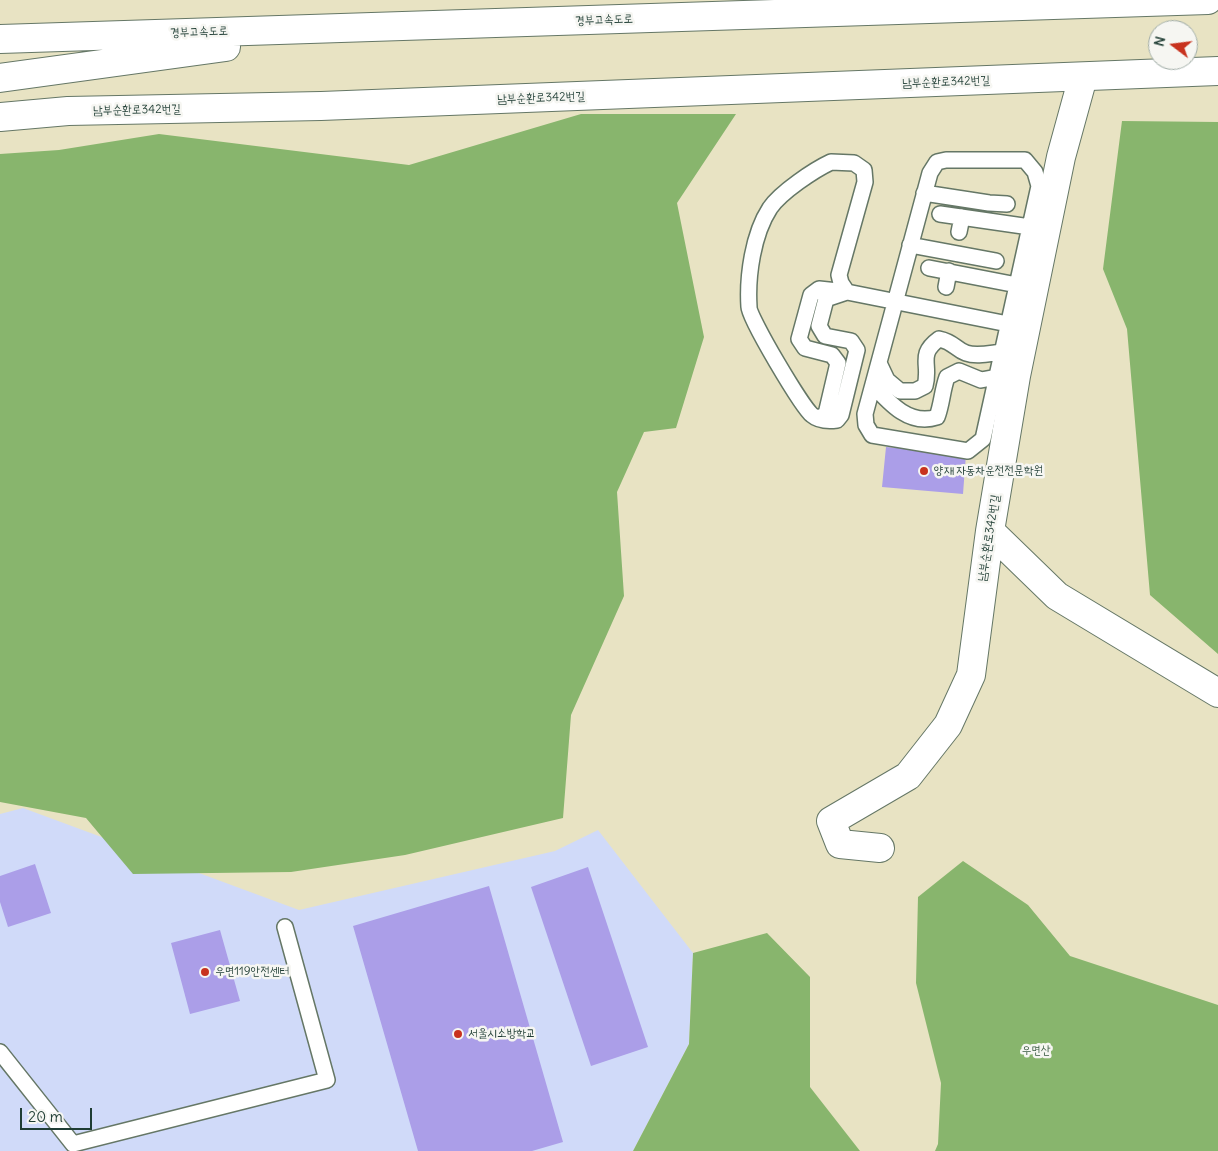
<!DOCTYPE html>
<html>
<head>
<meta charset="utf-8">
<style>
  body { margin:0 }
  #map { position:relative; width:1218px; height:1151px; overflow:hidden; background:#e8e3c3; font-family:Delius,sans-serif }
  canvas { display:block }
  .north { position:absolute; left:1148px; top:20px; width:50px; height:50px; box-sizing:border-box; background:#f6f6f2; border:1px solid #a0aca6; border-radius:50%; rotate:285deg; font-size:14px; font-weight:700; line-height:20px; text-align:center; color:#1f3d34 }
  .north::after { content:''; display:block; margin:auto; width:18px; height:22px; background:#c8321e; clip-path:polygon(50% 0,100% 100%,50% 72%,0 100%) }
  .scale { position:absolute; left:20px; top:1108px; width:72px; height:22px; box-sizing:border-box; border:2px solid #1f3d34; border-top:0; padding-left:6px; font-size:15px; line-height:18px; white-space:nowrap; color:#1f3d34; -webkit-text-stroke:4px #f6f6f2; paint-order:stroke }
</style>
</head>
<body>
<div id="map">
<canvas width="1218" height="1151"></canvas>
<div class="north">N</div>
<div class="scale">20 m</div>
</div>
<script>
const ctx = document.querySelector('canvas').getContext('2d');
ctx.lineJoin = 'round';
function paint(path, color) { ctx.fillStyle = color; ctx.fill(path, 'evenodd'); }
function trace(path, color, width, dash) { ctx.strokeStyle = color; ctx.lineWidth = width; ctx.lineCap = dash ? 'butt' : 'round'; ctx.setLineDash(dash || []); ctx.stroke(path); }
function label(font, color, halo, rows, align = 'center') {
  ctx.font = font + ' Delius,"Poor Story",sans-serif'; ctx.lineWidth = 5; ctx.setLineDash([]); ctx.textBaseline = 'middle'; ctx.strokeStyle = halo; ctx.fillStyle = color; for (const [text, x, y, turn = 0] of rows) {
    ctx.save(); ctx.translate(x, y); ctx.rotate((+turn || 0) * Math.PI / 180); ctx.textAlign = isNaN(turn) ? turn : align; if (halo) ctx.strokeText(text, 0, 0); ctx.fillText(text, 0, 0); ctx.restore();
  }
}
const built = new Path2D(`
  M23,808L299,910L555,851L598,830L693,953L689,1044L633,1151H0V814Z`);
const forest = new Path2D(`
  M581,114H736L677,203L704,337L676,428L644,432L617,492L624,596L571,715L563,818L405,855L291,872L133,874L86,818L0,802V154L59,150L159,134L409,165Z
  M1122,121L1218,122V654L1150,595L1127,329L1103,269Z
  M963,861L1028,905L1070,956L1218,1005V1151H935L938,1144L941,1083L916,983L918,897Z
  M767,933L810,977V1087L860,1151H633L689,1044L693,953Z`);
const building = new Path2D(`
  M886,447L966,454L963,494L882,487Z
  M35,864L51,913L8,927L0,902V876Z
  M588,867L648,1047L591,1066L531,887Z
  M489,886L563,1142L532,1151H418L353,926Z
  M220,930L240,1001L190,1014L171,943Z`);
const service = new Path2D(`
  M946,160H1025L1035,172L1039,186L983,439L968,451L872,435L866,425L865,414L930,173L937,162Z
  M831,162L854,163L864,170L865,182L839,275L841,283L847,292L826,299L819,326L825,336L851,341L857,350L841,415L837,420C829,421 819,421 812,415C802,407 749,318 749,307C747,276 753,234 770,208C781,192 814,170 831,162Z
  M924,193L989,203L1007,204
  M940,214L1030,227
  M959,232L962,217
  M910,245L996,261
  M929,268L1017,285
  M946,287L949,271
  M879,363L887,380L900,391H915L925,386C931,364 917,355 939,339C954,342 955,349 966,353C977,357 991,353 1002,352
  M873,385C890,404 910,426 937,417C942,404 942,391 947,377L959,371L981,380L997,377
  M819,418L826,414L838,363L832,355L805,348L799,339L811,295L819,289L847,292L1008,324
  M0,1052L73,1144L327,1080L285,927`);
const minor = new Path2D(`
  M990,531L1057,596L1218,693
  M880,848L840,844L831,821L908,776L948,725L971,675L990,531L1016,376L1061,157L1083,77`);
const tertiary = new Path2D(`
  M0,117L68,111L321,106L1218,71`);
const trunk = new Path2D(`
  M0,39L1208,0
  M0,78L226,47`);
const markers = [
  [924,471,5,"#c8321e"],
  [205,972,5,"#c8321e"],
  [458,1034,5,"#c8321e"]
];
const streetNames = [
  ["경부고속도로",604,20,-2],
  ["경부고속도로",199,32,-2],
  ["남부순환로342번길",946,82,-2],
  ["남부순환로342번길",541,98,-2],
  ["남부순환로342번길",137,110,-1],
  ["남부순환로342번길",989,538,-81]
];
const poiNames = [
  ["양재 자동차운전전문학원",934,471],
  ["우면119안전센터",215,972],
  ["서울시소방학교",468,1034]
];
const parkNames = [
  ["우면산",1036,1051]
];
paint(built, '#d0daf9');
paint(forest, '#88b56d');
paint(building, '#ab9ee8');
trace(service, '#657766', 18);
trace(minor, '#657766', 30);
trace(tertiary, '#657766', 30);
trace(trunk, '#657766', 30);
trace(service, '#fff', 15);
trace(minor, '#fff', 28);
trace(tertiary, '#fff', 28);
trace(trunk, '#fff', 28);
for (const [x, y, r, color] of markers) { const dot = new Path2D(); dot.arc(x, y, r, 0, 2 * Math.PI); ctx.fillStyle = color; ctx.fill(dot); trace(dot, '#f6f6f2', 2); }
label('12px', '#1f3d34', '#f6f6f2', streetNames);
label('12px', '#1f3d34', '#f6f6f2', poiNames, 'left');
label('12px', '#3b5b43', '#f6f6f2', parkNames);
</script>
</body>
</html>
